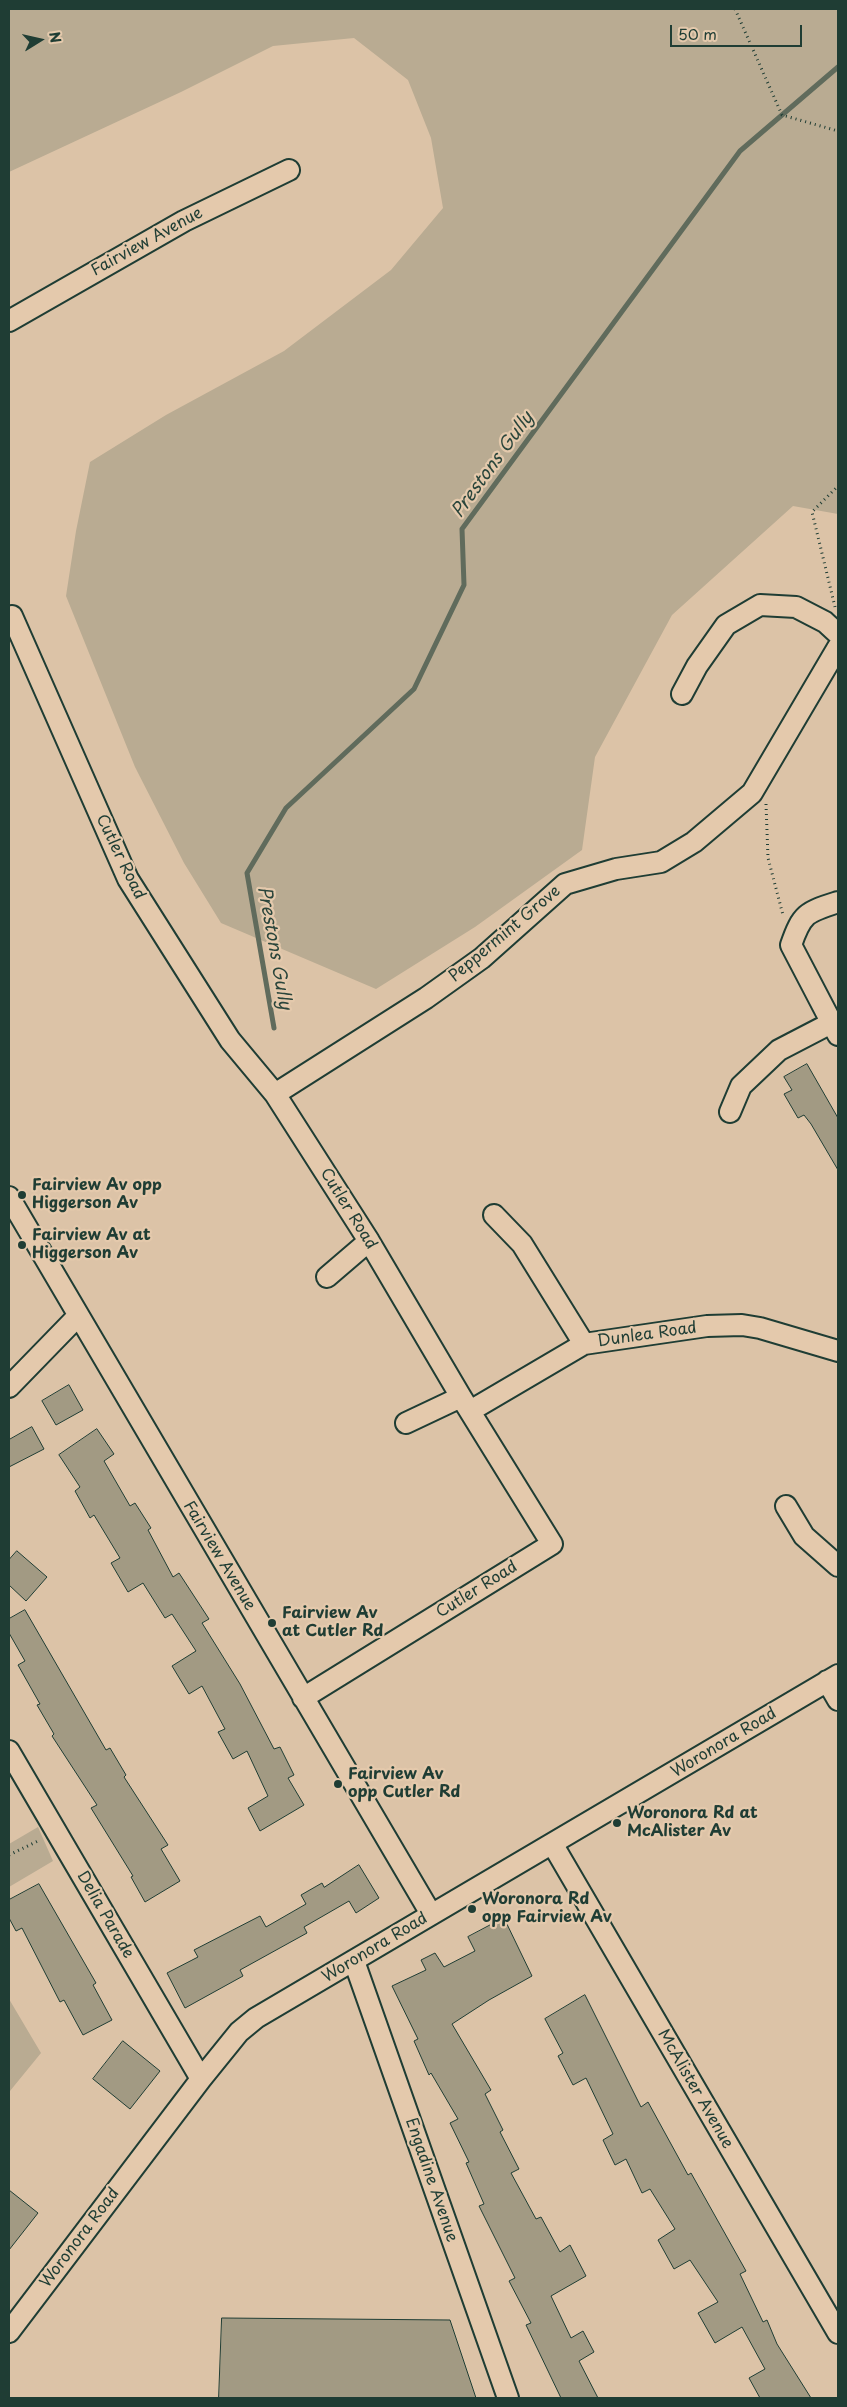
<!DOCTYPE html>
<html>
<head>
<meta charset="utf-8">
<style>
  body { margin:0 }
  #map { position:relative; width:847px; height:2407px; overflow:hidden; background:#dcc3a7; font-family:"Playpen Sans",sans-serif }
  canvas { display:block }
  .frame { position:absolute; inset:0; border:10px solid #1f3d34; pointer-events:none }
  .north { position:absolute; left:15px; top:15px; width:50px; height:50px; -webkit-text-stroke:4px #e4c9ac; paint-order:stroke; rotate:80deg; font-size:14px; font-weight:700; line-height:20px; text-align:center; color:#1f3d34 }
  .north::after { content:''; display:block; margin:auto; width:18px; height:22px; background:#1f3d34; clip-path:polygon(50% 0,100% 100%,50% 72%,0 100%) }
  .scale { position:absolute; left:670px; top:25px; width:132px; height:22px; box-sizing:border-box; border:2px solid #1f3d34; border-top:0; padding-left:6px; font-size:15px; line-height:18px; white-space:nowrap; color:#1f3d34; -webkit-text-stroke:4px #e4c9ac; paint-order:stroke }
</style>
</head>
<body>
<div id="map">
<canvas width="847" height="2407"></canvas>
<div class="frame"></div>
<div class="north">N</div>
<div class="scale">50 m</div>
</div>
<script>
const ctx = document.querySelector('canvas').getContext('2d');
ctx.lineJoin = 'round';
function paint(path, color) { ctx.fillStyle = color; ctx.fill(path, 'evenodd'); }
function trace(path, color, width, dash) { ctx.strokeStyle = color; ctx.lineWidth = width; ctx.lineCap = dash ? 'butt' : 'round'; ctx.setLineDash(dash || []); ctx.stroke(path); }
function label(font, color, halo, rows, align = 'center') {
  ctx.font = font + ' "Playpen Sans",sans-serif'; ctx.lineWidth = 4.5; ctx.setLineDash([]); ctx.textBaseline = 'middle'; ctx.strokeStyle = halo; ctx.fillStyle = color; for (const [text, x, y, turn = 0] of rows) {
    ctx.save(); ctx.translate(x, y); ctx.rotate((+turn || 0) * Math.PI / 180); ctx.textAlign = isNaN(turn) ? turn : align; if (halo) ctx.strokeText(text, 0, 0); ctx.fillText(text, 0, 0); ctx.restore();
  }
}
const green = new Path2D(`
  M9,9H838V514L793,506L672,615L595,757L582,850L475,927L376,989L221,923L184,863L135,767L66,596L76,531L90,462L166,415L284,351L391,270L443,208L431,138L408,80L354,38L273,46L181,92L9,172Z
  M38,1827L53,1861L9,1887V1844Z
  M9,1999L41,2053L10,2091L9,2090Z`);
const stream = new Path2D(`
  M274,1028L247,873L286,808L414,689L464,585L462,529L740,151L838,67`);
const building = new Path2D(`
  M807,1064L838,1118V1170L811,1124L804,1115L798,1118L784,1094L792,1090L784,1077Z
  M69,1385L83,1410L56,1425L42,1401Z
  M32,1427L44,1449L9,1467V1440Z
  M97,1429L114,1454L104,1461L130,1506L135,1503L151,1528L148,1530L173,1577L179,1573L209,1619L202,1623L240,1684L274,1749L280,1747L294,1775L288,1778L304,1805L260,1831L248,1808L268,1796L247,1751L233,1759L218,1732L225,1729L202,1686L189,1694L172,1666L196,1651L172,1614L165,1618L143,1583L128,1592L111,1563L120,1558L94,1515L90,1518L75,1491L80,1487L59,1455Z
  M17,1551L47,1577L26,1601L9,1585V1560Z
  M25,1610L106,1750L110,1748L126,1775L124,1777L168,1845L161,1849L180,1881L145,1902L131,1877L133,1876L91,1808L97,1805L52,1736L54,1734L37,1705L40,1704L18,1665L25,1661L9,1633V1619Z
  M359,1865L379,1898L356,1913L349,1901L304,1927L307,1933L240,1970L243,1976L185,2008L167,1973L198,1957L194,1950L260,1916L266,1927L306,1904L301,1895L322,1883L324,1887Z
  M39,1884L96,1983L93,1985L112,2020L83,2035L64,2000L60,2002L22,1928L16,1931L9,1918V1900Z
  M504,1918L532,1976L489,2000L452,2024L491,2090L485,2094L503,2130L500,2132L519,2169L511,2173L536,2219L541,2217L560,2252L570,2245L586,2276L551,2296L571,2338L583,2331L594,2352L579,2361L598,2398H561L526,2325L531,2323L509,2281L515,2278L479,2206L484,2204L466,2163L469,2162L450,2123L458,2119L431,2073L429,2075L414,2041L418,2039L392,1986L426,1970L421,1960L435,1953L444,1967L475,1951L468,1937Z
  M585,1995L641,2107L648,2102L688,2175L691,2173L746,2271L740,2274L763,2322L767,2320L777,2344L811,2398H760L749,2378L765,2369L742,2327L715,2343L698,2313L718,2302L690,2260L674,2269L658,2240L675,2229L650,2189L642,2193L626,2159L615,2165L603,2140L613,2134L586,2078L573,2085L558,2056L563,2053L545,2019Z
  M123,2041L160,2071L130,2109L93,2079Z
  M9,2190L38,2213L9,2250Z
  M222,2318L450,2320L476,2398H219Z`);
const path = new Path2D(`
  M735,9L782,115L838,131
  M835,607L812,512L838,486
  M766,804L768,858L783,915
  M9,1855L40,1840`);
const minor = new Path2D(`
  M9,321L184,221L289,170
  M12,616L128,879L230,1040L275,1094L369,1241L461,1397L552,1544L303,1698
  M682,694L697,666L726,625L760,605L796,607L825,622L838,634
  M838,902C807,912 802,913 791,945L838,1035
  M275,1094L426,998L482,958L565,884L616,869L661,862L694,842L752,793L838,647
  M730,1112L741,1086L779,1050L831,1023
  M9,1197L431,1914
  M494,1215L522,1244L584,1344
  M327,1277L369,1241
  M9,1387L78,1316
  M470,1411L584,1344L707,1326L742,1325L760,1328L838,1351
  M406,1423L461,1397
  M786,1506L804,1536L838,1566
  M827,1681L838,1700
  M9,1751L201,2079
  M553,1845L838,2333
  M354,1961L508,2398
  M9,2332L201,2079L239,2032L256,2018L838,1675`);
const markers = [
  [22,1195,5,"#1f3d34"],
  [22,1245,5,"#1f3d34"],
  [272,1623,5,"#1f3d34"],
  [338,1784,5,"#1f3d34"],
  [617,1823,5,"#1f3d34"],
  [472,1909,5,"#1f3d34"]
];
const streetNames = [
  ["Fairview Avenue",147,242,-29],
  ["Cutler Road",120,857,64],
  ["Peppermint Grove",505,934,-40],
  ["Cutler Road",348,1209,58],
  ["Dunlea Road",647,1335,-8],
  ["Fairview Avenue",219,1556,59],
  ["Cutler Road",477,1590,-32],
  ["Woronora Road",724,1743,-31],
  ["Delia Parade",105,1915,60],
  ["Woronora Road",375,1948,-31],
  ["McAlister Avenue",695,2089,60],
  ["Engadine Avenue",431,2180,71],
  ["Woronora Road",80,2238,-53]
];
const poiNames = [
  ["Fairview Av opp",32,1186],
  ["Higgerson Av",32,1204],
  ["Fairview Av at",32,1236],
  ["Higgerson Av",32,1254],
  ["Fairview Av",282,1614],
  ["at Cutler Rd",282,1632],
  ["Fairview Av",348,1775],
  ["opp Cutler Rd",348,1793],
  ["Woronora Rd at",627,1814],
  ["McAlister Av",627,1832],
  ["Woronora Rd",482,1900],
  ["opp Fairview Av",482,1918]
];
const waterNames = [
  ["Prestons Gully",493,465,-54],
  ["Prestons Gully",274,948,80]
];
paint(green, '#b9ab92');
trace(stream, '#606b5c', 5);
paint(building, '#a29a83');
trace(building, '#1f3d34', 1);
trace(minor, '#1f3d34', 24);
trace(path, '#1f3d34', 3, [1, 4]);
trace(minor, '#e4c9ac', 20);
for (const [x, y, r, color] of markers) { const dot = new Path2D(); dot.arc(x, y, r, 0, 2 * Math.PI); ctx.fillStyle = color; ctx.fill(dot); trace(dot, '#e4c9ac', 2); }
label('16px', '#1f3d34', '#e4c9ac', streetNames);
label('bold 16px', '#1f3d34', '#e4c9ac', poiNames, 'left');
label('italic 18px', '#2a453b', '#e4c9ac', waterNames);
</script>
</body>
</html>
